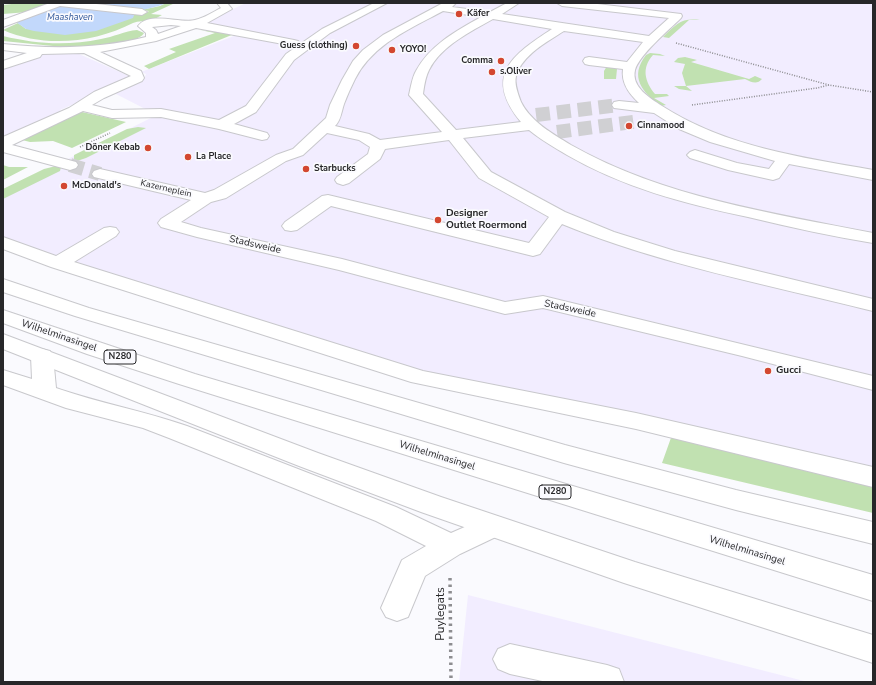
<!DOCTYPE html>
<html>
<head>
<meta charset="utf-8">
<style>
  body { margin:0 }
  #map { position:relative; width:876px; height:685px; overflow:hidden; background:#fafafe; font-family:"Nunito Sans",sans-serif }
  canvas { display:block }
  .frame { position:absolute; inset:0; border:4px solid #272729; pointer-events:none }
</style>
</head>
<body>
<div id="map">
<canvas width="876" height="685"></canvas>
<div class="frame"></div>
</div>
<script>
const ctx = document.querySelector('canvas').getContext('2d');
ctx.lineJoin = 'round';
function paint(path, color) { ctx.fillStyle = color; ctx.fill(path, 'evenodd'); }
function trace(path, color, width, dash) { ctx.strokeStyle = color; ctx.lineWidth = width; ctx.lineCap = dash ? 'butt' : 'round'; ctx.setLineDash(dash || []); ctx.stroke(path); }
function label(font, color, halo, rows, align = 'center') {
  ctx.font = font + ' "Nunito Sans",sans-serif'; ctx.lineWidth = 3.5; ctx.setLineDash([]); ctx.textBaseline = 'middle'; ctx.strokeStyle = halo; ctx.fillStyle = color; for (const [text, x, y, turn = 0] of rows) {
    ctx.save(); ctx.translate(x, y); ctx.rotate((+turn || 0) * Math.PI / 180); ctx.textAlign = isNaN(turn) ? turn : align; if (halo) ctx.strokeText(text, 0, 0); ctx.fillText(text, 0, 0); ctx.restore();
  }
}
const commercial = new Path2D(`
  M246,3H873V471L734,438L418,370L3,249V191L157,115L114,93L144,79L146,74L141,72L239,34L197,26Z
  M38,54H79L129,76V80L60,110L64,114L3,141V65Z
  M468,595L808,682H459Z`);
const green = new Path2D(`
  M20,3H55L28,12L3,14V5Z
  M166,3H175L151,14L162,15C158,17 155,19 151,20C145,21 138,21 133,23C94,43 44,48 3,30L18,23L26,29L135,13L144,14L149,11L141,10L160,6Z
  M689,20L669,38L663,37C677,24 680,18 700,20Z
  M137,30L144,33C137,47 71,47 55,48L53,46L3,41V36C36,44 67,46 101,39C113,37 125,31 137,30Z
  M200,30L234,34L149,69L144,66L176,52L169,49L215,33Z
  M650,53L660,54L665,56L653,55C641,68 645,82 655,94H667L669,96L654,98L666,105L661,106C642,92 629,77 646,55Z
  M685,57L697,60L691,62L749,79L755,76L762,79C757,85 751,82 745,79L686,86L692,91L679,89L674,86H686L682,73L685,64L674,62L678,58Z
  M607,66L617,69L616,79H604V71Z
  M82,112L126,122L72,148L53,141L30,142L18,139Z
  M138,127L146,128L86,158L77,161L74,159V155L127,129Z
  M3,165L9,167H28L3,180Z
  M60,165L61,167L60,171L3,199V189L44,169Z
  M672,435L873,485V513L662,463Z`);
const water = new Path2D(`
  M66,3H166C156,8 145,8 135,13L133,18L96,31L65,35L34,31L26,29L16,22Z`);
const minorTunnel = new Path2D(`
  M536,115L619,105
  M557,132L640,121
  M70,165L100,174`);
const pathFar1 = new Path2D(`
  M676,43L829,85
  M692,105L817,88L829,85L873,92
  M80,147L110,133`);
const path = new Path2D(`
  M450,578L451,682`);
const minor = new Path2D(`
  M50,3H87L142,9L147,12L142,15L60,6L3,27V20Z
  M217,3H227L232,9L207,23L294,40L298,41L300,43L298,45L294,46L196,28L156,41L100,52L141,71L144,78L142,81L104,98L92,105L112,110L161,109L219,120L246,106L286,54L322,29L374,3H387L330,33L294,60L256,112L234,124L267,133L269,136L267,139L262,140L219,129L161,117L112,118L83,111L12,145L76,162L78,165L76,168L70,170L3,152V137L69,108L94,92L131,76L84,53L42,54L40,57L3,69V61L27,53L3,50V44C51,49 99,49 146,37V33L138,26C149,11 182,24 195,20C204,18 213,12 221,8ZM171,25L181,26L158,34L156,30L152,27Z
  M443,3H456L452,7L490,12L507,3H519L502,14L649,36L669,18L562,6L557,3H589L681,14L682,16L681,18C669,30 639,55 635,70C631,87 650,98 662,106C726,147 800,157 873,170V180L789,164L779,178L773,180L728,170L690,158L687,155L690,152L695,150L737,163L769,169L775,161L710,142L679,129L654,113L614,108L612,105L614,102L619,101L639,103C629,94 621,83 623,69L589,65L585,64L583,61L585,58L589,57L627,62L643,42L564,31C547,42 522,55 516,76C514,84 518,94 521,102C531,122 553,134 571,145C663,197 771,213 873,233V243C831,236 789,227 748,217C685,204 622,187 567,155C554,147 541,140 529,130L463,138L491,172L565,212L614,232L675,251L873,299V311C769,285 662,265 562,224L540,254L533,256L331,206L297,230L291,231L285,230L282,226L285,222L322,196L328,195L529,243L549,217L479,178L449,140L385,149L380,159L349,183L343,185L337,183L335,180L337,177L368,154L370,147L359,140L327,133L303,155L286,161L226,198L211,202L181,222L201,228L342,259L505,302L543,296L873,376V390L742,356L543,308L505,314L339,270L197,237L161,227L158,223L161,219L191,200L94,177L92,174L94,171L100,169L205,193L214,190L276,155L293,149L326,118L330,105L342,80L353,61L363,50L383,35ZM443,11L481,17C456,31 430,45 416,71C412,78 411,87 409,95L442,132L380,140L369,134L335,126C341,120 341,113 344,104C347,96 351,87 355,79C373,44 410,29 443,11ZM493,19L552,29C512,55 483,76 521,122L456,130L423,94C424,87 425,78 429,70C441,46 470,32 493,19Z
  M110,227L116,228L119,232L116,236L74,262L423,371L636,413L873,467V487L636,429L411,382L51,267L3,249V237L56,256L104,228Z
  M42,349L50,351L53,356L56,388C99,403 144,411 187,426L396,507L451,533L492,515L502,518L506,526L502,534L460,554L425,576L408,617L397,621L386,617L381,608L402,560L426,546L376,521L169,438L143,428L66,408L3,385V370L32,379L31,356L34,351Z
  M510,644L607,665L619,669L624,682H547L510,674L498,669L493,659L498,649Z`);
const major = new Path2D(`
  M3,279L89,308L565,445L736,490L873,522V544L736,510L564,463L75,316L3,292Z
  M3,310L195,374L873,575V601L179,384L87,354L3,323Z
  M3,334L318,453L441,497L635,562L873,635V663L624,583L421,512L299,466L3,349Z`);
const markers = [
  [459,14,4,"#d34730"],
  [356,46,4,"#d34730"],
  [392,50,4,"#d34730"],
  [501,61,4,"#d34730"],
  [492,72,4,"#d34730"],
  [629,126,4,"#d34730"],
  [148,148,4,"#d34730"],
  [188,157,4,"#d34730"],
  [306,169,4,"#d34730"],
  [64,186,4,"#d34730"],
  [438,220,4,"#d34730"],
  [768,371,4,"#d34730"]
];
const farPoinames = [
  ["Käfer",467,14],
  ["Guess (clothing)",348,46,"right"],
  ["YOYO!",400,50],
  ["Comma",493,61,"right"],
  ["s.Oliver",500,72],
  ["Cinnamood",637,126],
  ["Döner Kebab",140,148,"right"],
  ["La Place",196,157],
  ["Starbucks",314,169],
  ["McDonald's",72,186]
];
const farWaternames = [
  ["Maashaven",70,18]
];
const farStreetnames = [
  ["Kazerneplein",166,189,13]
];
const shields = [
  [120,357,32],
  [555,492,32]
];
const shieldNames = [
  ["N280",120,357],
  ["N280",555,492]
];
const poiNames = [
  ["Designer",446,214],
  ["Outlet Roermond",446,226],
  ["Gucci",776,371]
];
const streetNames = [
  ["Stadsweide",255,245,13],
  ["Stadsweide",570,309,12],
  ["Wilhelminasingel",59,336,19],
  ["Wilhelminasingel",437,456,17],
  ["Wilhelminasingel",747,551,17]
];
const nearStreetnames = [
  ["Puylegats",441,614,-90]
];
paint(commercial, '#f2edff');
paint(green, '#c1e1b1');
paint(water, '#c2d8fb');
trace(minorTunnel, '#d0d0d3', 14, [14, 7]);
trace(minor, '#c8c8cc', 2);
trace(major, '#c8c8cc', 2);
trace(pathFar1, '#8d8d90', 1.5, [1, 1.5]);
trace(path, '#8d8d90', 3.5, [2.5, 4]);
paint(minor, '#fff');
paint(major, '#fff');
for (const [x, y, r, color] of markers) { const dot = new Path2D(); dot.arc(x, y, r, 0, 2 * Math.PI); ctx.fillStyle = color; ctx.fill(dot); trace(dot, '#fafafe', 1.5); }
label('bold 9px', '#272729', '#fafafe', farPoinames, 'left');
label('italic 9px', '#2c5498', '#fafafe', farWaternames);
label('9px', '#272729', '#fafafe', farStreetnames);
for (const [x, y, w] of shields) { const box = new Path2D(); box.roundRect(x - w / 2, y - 7, w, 14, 3); ctx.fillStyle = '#fafafe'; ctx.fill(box); trace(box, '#272729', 1); }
label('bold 9px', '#272729', null, shieldNames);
label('bold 10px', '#272729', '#fafafe', poiNames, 'left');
label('10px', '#272729', '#fafafe', streetNames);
label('12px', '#272729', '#fafafe', nearStreetnames);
</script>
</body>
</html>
